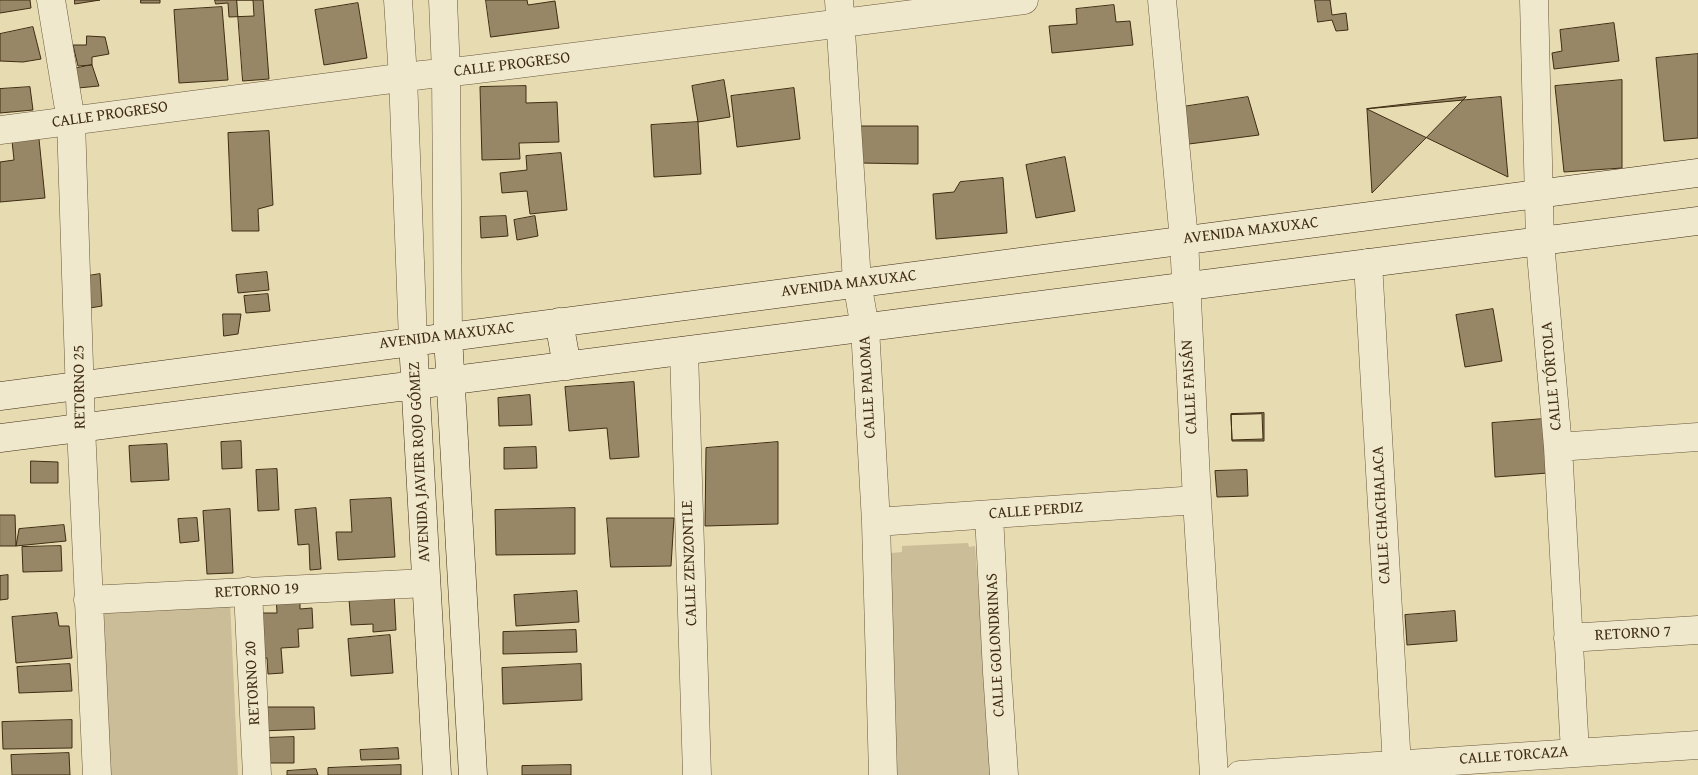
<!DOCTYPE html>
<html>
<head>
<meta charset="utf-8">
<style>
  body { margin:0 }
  canvas { display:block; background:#e7dbb2 }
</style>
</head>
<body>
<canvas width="1698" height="775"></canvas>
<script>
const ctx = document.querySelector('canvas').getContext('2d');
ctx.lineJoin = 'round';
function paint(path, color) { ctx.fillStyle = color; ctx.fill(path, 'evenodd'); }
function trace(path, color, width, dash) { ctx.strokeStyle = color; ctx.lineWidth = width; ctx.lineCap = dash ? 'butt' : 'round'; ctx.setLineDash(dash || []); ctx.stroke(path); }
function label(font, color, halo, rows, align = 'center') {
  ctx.font = font + ' "Gentium Book Plus",serif'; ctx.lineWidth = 4; ctx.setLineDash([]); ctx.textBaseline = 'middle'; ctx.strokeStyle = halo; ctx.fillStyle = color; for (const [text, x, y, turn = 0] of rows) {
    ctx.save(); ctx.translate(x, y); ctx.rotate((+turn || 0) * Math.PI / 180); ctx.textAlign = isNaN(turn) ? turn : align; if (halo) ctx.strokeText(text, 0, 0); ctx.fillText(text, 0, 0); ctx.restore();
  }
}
const green = new Path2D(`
  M968,543L969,547L975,546L992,775H892L881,554L902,552V546Z
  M230,601L238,775H108L104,606Z`);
const building = new Path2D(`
  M0,0H30L31,8L0,13Z
  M75,0H100L75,4Z
  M141,0H160V3H141Z
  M215,0H253L254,16L229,17L228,3L216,4Z
  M237,0H263L269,79L243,81Z
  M486,0H527L528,5L555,1L559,28L491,37Z
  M1315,0H1330L1332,15L1346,13L1348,30L1336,31L1332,20L1318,22Z
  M358,3L367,58L324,65L315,10Z
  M1114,5L1116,22L1130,21L1133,45L1052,53L1049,26L1077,24L1076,9Z
  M222,7L228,80L179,83L174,10Z
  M1614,23L1619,61L1554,69L1552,53L1562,51L1560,30Z
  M33,27L41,59L23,62L0,61V34Z
  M87,36L105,37L109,54L92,57V65L78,66L73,45H86Z
  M1698,54V138L1664,141L1656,58Z
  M92,65L99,86L78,88L73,69Z
  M724,80L730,117L698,122L692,86Z
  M1622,80V168L1564,172L1555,86Z
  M526,86V103L557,102L559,142L519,143L520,159L482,160L480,87Z
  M30,87L33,110L0,113V89Z
  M794,88L800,139L737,147L731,96Z
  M1248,97L1259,135L1189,144L1182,107Z
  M1466,97L1372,193L1367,109Z
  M1501,97L1508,177L1367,109Z
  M698,122L701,174L654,177L651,125Z
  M859,126H918V164L859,163Z
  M269,131L273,205L258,209L259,231H232L228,133Z
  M39,139L45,198L0,202V162L14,160L12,141Z
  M561,153L567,210L530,214L527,191L502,193L500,173L527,170L526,156Z
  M1065,157L1075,211L1036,218L1026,165Z
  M1003,178L1007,233L936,239L933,194L954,192L960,182Z
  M506,216L508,236L481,238L480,217Z
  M535,216L538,236L517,240L514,220Z
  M267,272L269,290L238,293L236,275Z
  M100,274L102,306L84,309L82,277Z
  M268,294L270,311L246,313L244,296Z
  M1493,309L1502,361L1465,367L1456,315Z
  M223,314H241L238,334L224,336Z
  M634,382L639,457L610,459L607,428L569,431L565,387Z
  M530,395L532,425L499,426L498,398Z
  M1264,413V441H1232L1231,414Z
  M1262,414L1263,439L1232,440L1231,415Z
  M1544,419L1548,473L1495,477L1492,423Z
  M241,441L242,468L222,469L221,442Z
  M778,442V524L705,526L706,448Z
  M167,444L169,480L131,482L129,446Z
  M536,447L537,468L504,469V448Z
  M31,461L58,462V483H31Z
  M277,469L279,510L258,511L256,470Z
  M1247,470L1248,496L1217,497L1215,471Z
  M391,498L395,557L338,560L336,532H352L350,500Z
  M316,508L321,569L310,570L309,544L298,545L295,510Z
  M575,508V554L496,555L495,510Z
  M230,509L233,573L207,574L203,511Z
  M0,515H15L16,546H0Z
  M197,518L199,541L180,543L178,519Z
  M607,518H674L671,566L611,567Z
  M64,525L66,541L16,546L19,529Z
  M61,546L62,571L23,572L22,547Z
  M8,575V599L0,600V576Z
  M577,591L579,622L516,626L514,595Z
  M394,592L396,630L373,632V624L351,625L349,599Z
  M300,593V609L312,608L313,628L298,629L299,647L281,648L283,673L268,674L267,658H257V613H277L276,595Z
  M1455,611L1457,641L1407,645L1405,615Z
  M57,613L59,626H69L72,658L16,663L12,617Z
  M576,630L577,652L503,654V632Z
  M390,635L393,673L351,676L348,639Z
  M70,664L72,691L19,693L17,667Z
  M581,664L582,700L503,704L502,668Z
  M259,707H314L315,729L261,731Z
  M72,720V748L3,749L2,722Z
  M294,737V763H265V738Z
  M398,748L399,759L361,760L360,750Z
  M69,753L70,775H12L11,755Z
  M401,765V775H328V768Z
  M571,765V775H522V766Z
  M316,769L318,775H287V771Z`);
const street = new Path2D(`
  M51,0L71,121L81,427L97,775
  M398,0L403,77L413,341
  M443,0L446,72L448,336
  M839,0L857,282L865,328L876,522L883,775
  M1162,0L1184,240L1197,500L1214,775
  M1534,0L1540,242L1558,447L1575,752
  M0,130L422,75L470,70L1024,0
  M1368,263L1397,766
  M684,351L697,775
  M1558,447L1698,437
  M989,515L997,672L1004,775
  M876,522L1197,500
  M248,591L257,775
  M88,600L426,583
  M1568,638L1698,630
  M1240,775L1698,745`);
const secondary = new Path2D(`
  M559,322L567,366
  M448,336L473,775
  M413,341L437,775
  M0,396L1698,173
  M0,438L1698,221`);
const streetNames = [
  ["CALLE PROGRESO",512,65,-7],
  ["CALLE PROGRESO",110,115,-8],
  ["AVENIDA MAXUXAC",1251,231,-7],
  ["AVENIDA MAXUXAC",849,284,-7],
  ["AVENIDA MAXUXAC",447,336,-7],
  ["CALLE TÓRTOLA",1552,376,-95],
  ["RETORNO 25",80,387,-91],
  ["CALLE PALOMA",868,387,-93],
  ["CALLE FAISÁN",1190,387,-93],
  ["AVENIDA JAVIER ROJO GÓMEZ",420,462,-93],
  ["CALLE PERDIZ",1036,511,-4],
  ["CALLE CHACHALACA",1382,515,-93],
  ["CALLE ZENZONTLE",690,563,-92],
  ["RETORNO 19",257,591,-3],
  ["RETORNO 7",1633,634,-3],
  ["CALLE GOLONDRINAS",996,645,-93],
  ["RETORNO 20",253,683,-93],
  ["CALLE TORCAZA",1514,756,-4]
];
paint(green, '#cbbd97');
paint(building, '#978766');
trace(building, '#402d13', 1);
trace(street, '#6a583b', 29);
trace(secondary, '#402d13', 29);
trace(street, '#efe8cd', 28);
trace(secondary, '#efe8cd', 28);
label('16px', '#402d13', '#efe8cd', streetNames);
</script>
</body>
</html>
